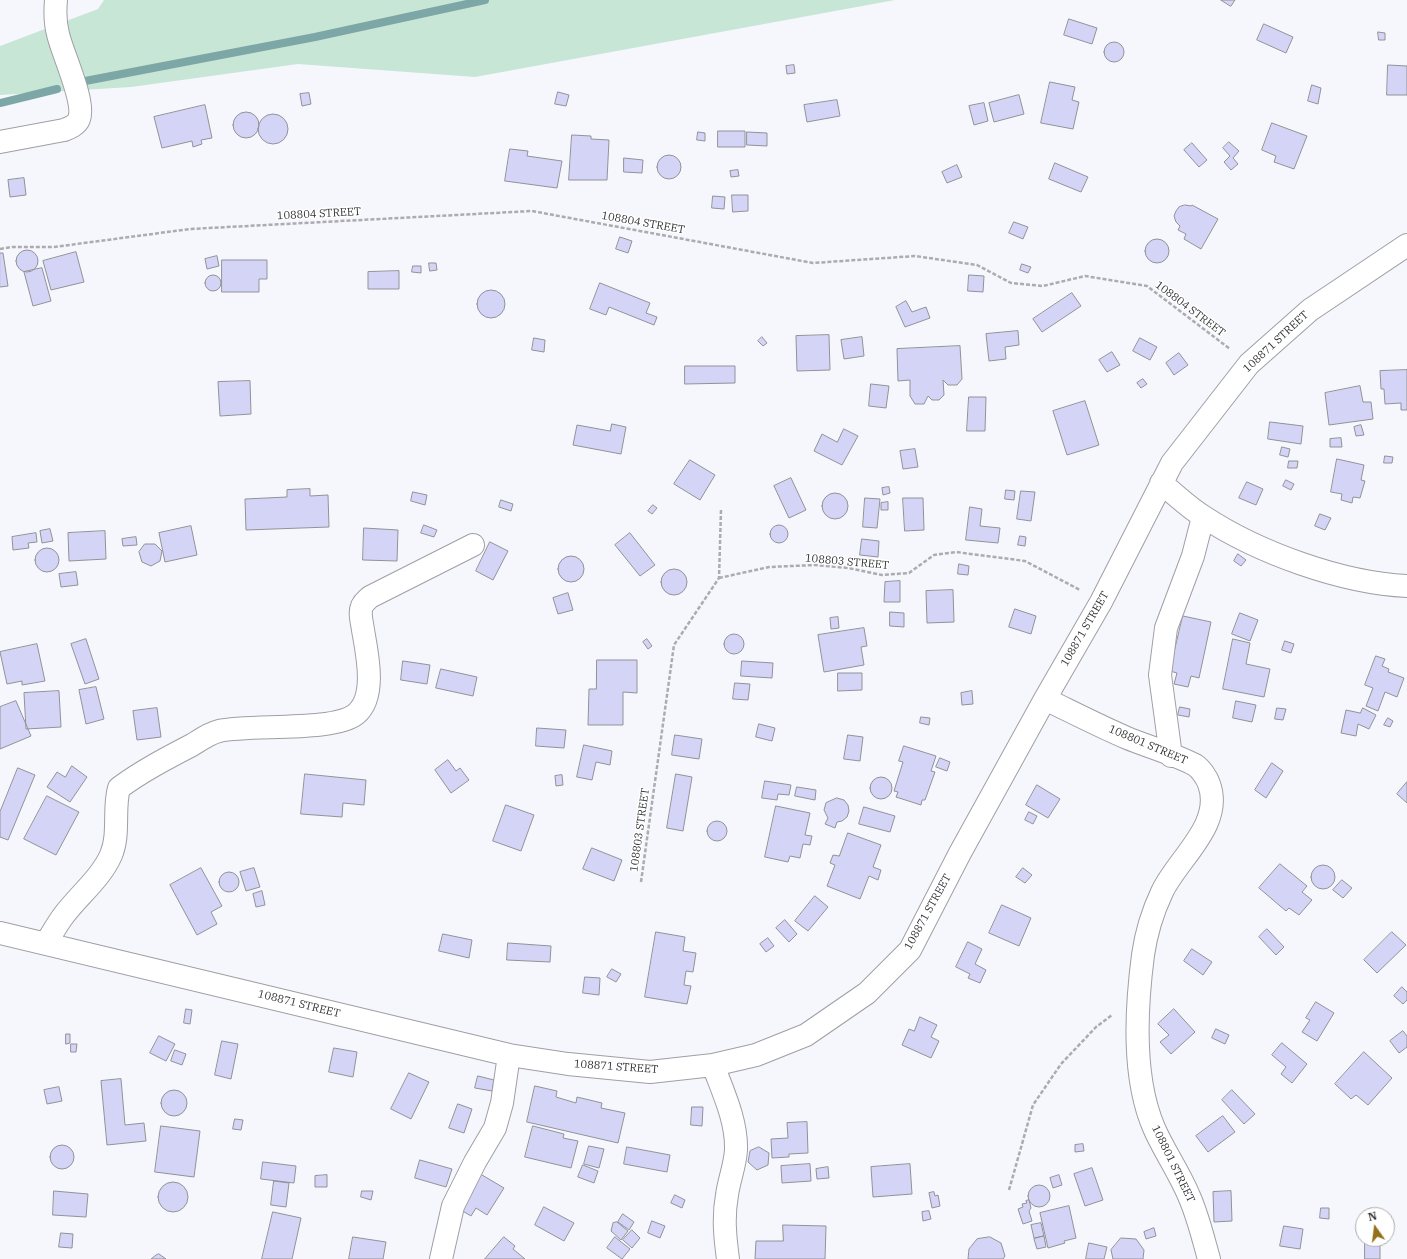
<!DOCTYPE html>
<html>
<head>
<meta charset="utf-8">
<style>
  body { margin:0 }
  #map { position:relative; width:1407px; height:1259px; overflow:hidden; background:#f6f6fd; font-family:"IBM Plex Serif",serif }
  canvas { display:block }
  .north { position:absolute; left:1355px; top:1207px; width:40px; height:40px; box-sizing:border-box; background:#fff; border:1px solid #adadaf; border-radius:50%; rotate:346deg; font-size:11px; font-weight:700; line-height:16px; text-align:center; color:#333336 }
  .north::after { content:''; display:block; margin:auto; width:14px; height:18px; background:#957019; clip-path:polygon(50% 0,100% 100%,50% 72%,0 100%) }
</style>
</head>
<body>
<div id="map">
<canvas width="1407" height="1259"></canvas>
<div class="north">N</div>
</div>
<script>
const ctx = document.querySelector('canvas').getContext('2d');
ctx.lineJoin = 'round';
function paint(path, color) { ctx.fillStyle = color; ctx.fill(path, 'evenodd'); }
function trace(path, color, width, dash) { ctx.strokeStyle = color; ctx.lineWidth = width; ctx.lineCap = dash ? 'butt' : 'round'; ctx.setLineDash(dash || []); ctx.stroke(path); }
function label(font, color, halo, rows, align = 'center') {
  ctx.font = font + ' "IBM Plex Serif",serif'; ctx.lineWidth = 3; ctx.setLineDash([]); ctx.textBaseline = 'middle'; ctx.strokeStyle = halo; ctx.fillStyle = color; for (const [text, x, y, turn = 0] of rows) {
    ctx.save(); ctx.translate(x, y); ctx.rotate((+turn || 0) * Math.PI / 180); ctx.textAlign = isNaN(turn) ? turn : align; if (halo) ctx.strokeText(text, 0, 0); ctx.fillText(text, 0, 0); ctx.restore();
  }
}
const green = new Path2D(`
  M104,0H895L475,77L298,64L131,87L0,95V46L98,9Z`);
const stream = new Path2D(`
  M80,82L315,37L485,0
  M0,103L57,89`);
const building = new Path2D(`
  M1221,0H1235L1231,6Z
  M1069,19L1097,28L1092,44L1064,35Z
  M1264,24L1293,37L1286,53L1257,40Z
  M1378,32L1385,33V40H1379Z
  M1104 52a10 10 0 1 1 20 0a10 10 0 1 1-20 0Z
  M794,65L795,73L787,74L786,66Z
  M1388,65L1407,66V95H1387Z
  M1050,82L1075,87L1072,100L1079,102L1073,129L1041,123Z
  M1312,85L1321,88L1318,104L1308,101Z
  M558,92L569,95L566,106L555,104Z
  M309,93L311,104L302,106L300,94Z
  M1019,95L1024,114L994,122L989,103Z
  M837,100L840,116L807,122L804,105Z
  M984,103L988,121L974,125L969,106Z
  M205,105L212,138L201,140L202,144L193,147L192,141L162,148L154,117Z
  M233 125a13 13 0 1 1 26 0a13 13 0 1 1-26 0Z
  M258 129a15 15 0 1 1 30 0a15 15 0 1 1-30 0Z
  M1272,123L1307,136L1294,169L1274,162L1276,156L1262,150Z
  M718,131H745V147H718Z
  M698,132L705,133V141L697,140Z
  M747,132L767,133V146L747,145Z
  M572,135L591,136V139L609,140L607,180H569Z
  M1229,142L1239,151L1233,158L1238,164L1231,170L1224,162L1230,156L1223,148Z
  M1192,143L1207,160L1199,167L1184,150Z
  M510,149L528,151L527,156L562,161L557,188L505,181Z
  M657 167a12 12 0 1 1 24 0a12 12 0 1 1-24 0Z
  M624,158L643,160L642,173L624,172Z
  M1055,163L1088,177L1081,192L1049,179Z
  M957,165L962,177L947,183L942,172Z
  M738,170L739,176L731,177L730,171Z
  M24,178L26,195L10,197L8,180Z
  M732,195H748V211L733,212Z
  M713,196L725,197L724,209L712,208Z
  M1185,205L1191,206L1192,205L1218,219L1201,249L1184,239L1186,234L1178,230L1180,226L1176,222L1174,216L1176,211L1179,207Z
  M1014,222L1028,227L1023,239L1009,233Z
  M620,237L632,241L628,253L616,249Z
  M1145 251a12 12 0 1 1 24 0a12 12 0 1 1-24 0Z
  M16 261a11 11 0 1 1 22 0a11 11 0 1 1-22 0Z
  M76,252L84,282L51,290L43,261Z
  M0,253H3L8,286L0,287Z
  M217,256L219,266L207,269L205,259Z
  M222,260H267V279H259V292H222Z
  M429,263H436L437,270L430,271Z
  M1022,264L1031,267L1028,273L1020,270Z
  M413,266H421V273L412,272Z
  M42,268L51,301L33,306L24,272Z
  M399,271V289H368V272Z
  M205 283a8 8 0 1 1 16 0a8 8 0 1 1-16 0Z
  M969,275L984,276L983,292L968,291Z
  M600,283L650,303L646,313L657,317L654,325L609,307L606,315L590,309Z
  M477 304a14 14 0 1 1 28 0a14 14 0 1 1-28 0Z
  M1072,293L1081,306L1042,332L1033,319Z
  M906,301L912,312L926,307L930,318L905,327L896,307Z
  M1018,331L1019,345L1005,347L1006,359L989,361L986,334Z
  M829,335L830,370L797,371L796,336Z
  M762,337L767,343L763,346L758,341Z
  M862,337L864,356L844,359L841,340Z
  M534,338L545,340L544,352L532,350Z
  M1140,338L1157,347L1150,360L1133,351Z
  M960,346L962,379L957,385H948L943,380L944,395L939,400H932L928,396L924,404H915L910,396V380L898,381L897,349Z
  M1112,352L1120,365L1107,372L1099,360Z
  M1179,353L1188,365L1174,375L1166,363Z
  M685,366H735V383L685,384Z
  M1407,370V410H1401V403L1385,404L1384,389H1381L1380,371Z
  M1143,379L1147,384L1141,388L1137,383Z
  M250,381L251,414L220,416L218,382Z
  M871,384L889,386L886,408L869,406Z
  M1360,386L1363,402H1371L1373,419L1329,425L1325,393Z
  M969,397H986L985,431H967Z
  M1085,401L1099,445L1067,455L1053,411Z
  M1270,422L1303,426L1301,444L1268,439Z
  M612,424L626,427L621,454L573,445L577,425L610,431Z
  M1361,425L1364,435L1356,436L1354,427Z
  M844,429L858,436L842,465L814,451L822,434L837,442Z
  M1341,438L1342,447H1330V439Z
  M1282,447L1290,449L1288,457L1280,455Z
  M915,449L918,467L903,469L900,451Z
  M1385,456L1393,457L1392,463H1384Z
  M1337,459L1364,465L1361,480L1365,481L1360,498L1353,497L1352,503L1341,500L1342,494L1331,492Z
  M690,460L715,475L700,500L674,484Z
  M1289,461H1298L1297,468H1288Z
  M791,478L806,510L789,518L774,486Z
  M1286,480L1294,484L1291,490L1283,486Z
  M1247,482L1263,489L1256,505L1239,498Z
  M889,487L890,493L883,495L882,488Z
  M310,489V496L328,495L329,527L246,530L245,499L287,497V490Z
  M1006,490L1015,491L1014,500L1005,499Z
  M1021,491L1035,492L1031,521L1017,519Z
  M413,492L427,495L425,505L411,501Z
  M822 506a13 13 0 1 1 26 0a13 13 0 1 1-26 0Z
  M865,498L880,499L877,528L863,527Z
  M903,498H923L924,530L905,531Z
  M501,500L513,504L511,511L499,507Z
  M888,502V510H881V503Z
  M653,505L657,508L652,514L648,511Z
  M970,507L982,509L980,526L1000,528L998,543L966,540Z
  M1320,514L1331,518L1325,530L1315,526Z
  M424,525L437,530L434,537L421,533Z
  M770 534a9 9 0 1 1 18 0a9 9 0 1 1-18 0Z
  M191,526L197,555L165,562L159,533Z
  M364,528L398,530L397,561L363,560Z
  M50,529L53,541L42,543L40,531Z
  M105,531L106,559L69,561L68,533Z
  M36,533L37,542L28,543L29,548L13,550L12,537Z
  M630,533L655,565L640,576L615,545Z
  M1020,536L1026,537L1025,546L1018,545Z
  M136,537L137,545L123,546L122,539Z
  M862,539L879,541L878,557L860,555Z
  M490,542L508,551L493,580L476,571Z
  M145,544H155L162,551L160,561L151,566L142,562L139,552Z
  M35 560a12 12 0 1 1 24 0a12 12 0 1 1-24 0Z
  M1238,554L1246,560L1241,566L1234,561Z
  M558 569a13 13 0 1 1 26 0a13 13 0 1 1-26 0Z
  M959,564L969,566L968,575L958,574Z
  M661 582a13 13 0 1 1 26 0a13 13 0 1 1-26 0Z
  M76,572L78,585L61,587L59,574Z
  M900,581V602H884L885,582Z
  M953,590L954,622L927,623L926,591Z
  M568,593L573,610L558,614L553,598Z
  M1015,609L1036,616L1031,634L1009,627Z
  M890,612L904,613V627L890,626Z
  M1240,613L1258,620L1250,641L1232,634Z
  M1183,616L1211,622L1199,678L1191,676L1188,687L1174,684L1177,673L1170,671Z
  M838,617L839,628L831,629L830,618Z
  M864,628L867,646L861,647L864,665L824,672L818,635Z
  M724 644a10 10 0 1 1 20 0a10 10 0 1 1-20 0Z
  M86,639L99,679L85,684L71,644Z
  M647,639L652,646L648,649L643,642Z
  M1233,639L1250,643L1246,664L1270,669L1264,697L1223,689Z
  M1285,641L1294,644L1291,653L1282,650Z
  M37,644L45,681L22,685V681L7,684L0,652Z
  M1376,656L1385,659L1382,666L1389,669L1388,672L1404,678L1397,697L1385,692L1378,711L1366,706L1373,688L1365,685Z
  M597,660H637V693L623,692V725H588L589,689H596Z
  M403,661L430,665L427,684L401,680Z
  M742,661L773,663L772,678L741,676Z
  M441,669L477,677L473,696L436,688Z
  M838,673H862V690L838,691Z
  M735,683L750,684L748,700L733,699Z
  M96,687L104,719L86,724L79,690Z
  M59,691L61,727L26,729L24,693Z
  M972,691L973,704L962,705L961,693Z
  M16,701L31,736L0,749V707Z
  M1236,701L1256,705L1252,722L1233,718Z
  M1180,707L1190,709L1189,717L1178,715Z
  M157,708L161,737L137,740L133,711Z
  M1277,708L1286,709L1283,720L1275,719Z
  M1363,708L1376,715L1369,729L1358,724L1356,736L1341,733L1346,710L1360,713Z
  M921,717L930,718L929,725L920,723Z
  M1388,718L1393,721L1390,727L1384,725Z
  M759,724L775,728L772,741L756,737Z
  M537,728L566,730L564,748L536,746Z
  M675,735L702,739L699,759L672,755Z
  M848,735L863,737L860,761L844,759Z
  M584,745L612,751L610,765L596,762L592,780L577,777Z
  M904,746L936,756L931,771L935,772L925,800H922L921,805L896,797L898,792L894,791L903,762L899,761Z
  M940,758L950,762L947,771L936,767Z
  M448,760L456,771L460,768L469,780L451,793L435,770Z
  M1272,763L1283,771L1266,798L1255,790Z
  M72,766L87,777L70,802L47,787L57,772L65,777Z
  M18,768L35,775L8,840L0,837V812Z
  M305,774L366,780L364,805L343,803L342,817L301,814Z
  M676,774L692,777L683,831L667,828Z
  M562,775L563,785L556,786L555,776Z
  M870 788a11 11 0 1 1 22 0a11 11 0 1 1-22 0Z
  M765,781L791,785L789,795L778,794L777,800L762,798Z
  M1407,782V803L1397,794Z
  M1037,785L1060,799L1048,818L1026,805Z
  M797,787L816,790L815,800L795,796Z
  M47,796L79,812L56,855L24,839Z
  M837,798L844,800L848,805L849,811L847,817L842,821L837,822L835,828L825,824L828,818L824,810L826,803Z
  M506,805L534,815L521,851L493,841Z
  M776,806L810,813L805,835L812,836L810,845L803,844L800,858L790,856L788,862L765,857Z
  M864,807L895,816L890,832L859,824Z
  M1029,812L1037,816L1033,824L1025,820Z
  M707 831a10 10 0 1 1 20 0a10 10 0 1 1-20 0Z
  M848,833L881,845L873,867L881,870L878,880L869,876L860,899L827,886L835,865L830,863L833,855L839,856Z
  M592,848L622,860L614,881L583,869Z
  M1280,864L1307,886L1302,892L1312,900L1299,915L1289,908L1286,911L1259,888Z
  M1311 877a12 12 0 1 1 24 0a12 12 0 1 1-24 0Z
  M201,868L222,906L211,912L217,924L197,935L170,885Z
  M254,868L260,887L246,891L240,872Z
  M1023,868L1032,875L1025,883L1016,877Z
  M219 882a10 10 0 1 1 20 0a10 10 0 1 1-20 0Z
  M1342,880L1352,888L1343,898L1333,890Z
  M262,891L265,905L256,907L253,894Z
  M815,896L828,907L808,931L795,921Z
  M1002,905L1031,918L1019,946L989,933Z
  M785,920L797,934L789,942L776,928Z
  M1267,929L1284,947L1276,955L1259,937Z
  M656,932L685,937L683,951L696,953L693,972L686,971L684,985L691,986L687,1004L645,997Z
  M1392,932L1406,945L1377,973L1364,960Z
  M443,934L472,940L469,958L439,951Z
  M768,938L774,946L766,952L760,944Z
  M968,942L982,949L975,964L986,970L980,983L968,978L970,974L956,967Z
  M508,943L551,946L550,962L507,960Z
  M1192,949L1212,962L1203,975L1184,961Z
  M612,969L621,974L616,982L607,977Z
  M585,977L600,978L599,995L583,993Z
  M1402,987L1407,992V1000L1403,1004L1394,996Z
  M1316,1002L1334,1013L1317,1041L1302,1032L1310,1020L1306,1018Z
  M186,1009L192,1010L190,1024L184,1023Z
  M1174,1009L1195,1032L1171,1054L1160,1042L1169,1035L1158,1024Z
  M920,1017L937,1025L931,1037L939,1041L931,1058L902,1045L909,1029L914,1031Z
  M1216,1029L1229,1035L1225,1044L1212,1038Z
  M1403,1031L1407,1036V1047L1399,1053L1390,1041Z
  M66,1034H70V1043L66,1044Z
  M159,1036L175,1044L166,1061L150,1053Z
  M222,1041L238,1044L231,1079L215,1075Z
  M1282,1043L1307,1064L1292,1083L1281,1074L1286,1067L1272,1055Z
  M71,1044H77L76,1052H71Z
  M334,1048L357,1052L353,1077L329,1072Z
  M175,1050L186,1054L182,1065L171,1061Z
  M1364,1052L1392,1078L1368,1105L1356,1095L1351,1099L1335,1084Z
  M409,1073L429,1082L411,1119L391,1109Z
  M478,1076L494,1080L492,1091L475,1088Z
  M121,1079L125,1125L144,1123L146,1141L107,1145L101,1081Z
  M535,1086L557,1091L556,1097L576,1103L577,1097L602,1103L601,1108L625,1113L618,1143L527,1122Z
  M59,1087L62,1101L47,1104L44,1090Z
  M1232,1090L1255,1114L1244,1124L1222,1100Z
  M161 1103a13 13 0 1 1 26 0a13 13 0 1 1-26 0Z
  M458,1104L472,1109L464,1133L449,1128Z
  M692,1107H703L702,1126L691,1125Z
  M1223,1116L1235,1132L1208,1152L1196,1136Z
  M235,1119L243,1120L241,1130L233,1129Z
  M807,1122L808,1153L789,1154V1157L772,1158L771,1139L788,1138L787,1123Z
  M161,1126L200,1131L194,1177L155,1172Z
  M533,1126L564,1134L563,1138L578,1141L571,1168L525,1157Z
  M1083,1144L1084,1151L1075,1152V1145Z
  M50 1157a12 12 0 1 1 24 0a12 12 0 1 1-24 0Z
  M589,1146L604,1149L599,1168L584,1164Z
  M627,1147L670,1155L667,1172L624,1164Z
  M759,1147L769,1153L768,1165L757,1170L748,1162L750,1151Z
  M420,1160L452,1169L446,1187L415,1178Z
  M263,1162L296,1166L294,1183L261,1179Z
  M810,1164L811,1181L782,1183L781,1166Z
  M910,1164L912,1194L873,1197L871,1167Z
  M583,1165L598,1171L594,1183L578,1177Z
  M828,1167L829,1178L817,1179L816,1169Z
  M1092,1168L1103,1200L1085,1206L1074,1174Z
  M477,1172L504,1188L487,1215L476,1208L471,1216L456,1207Z
  M327,1175V1187H315V1176Z
  M1059,1175L1062,1185L1053,1188L1050,1178Z
  M274,1181L289,1183L286,1207L271,1205Z
  M158 1197a15 15 0 1 1 30 0a15 15 0 1 1-30 0Z
  M1028 1196a11 11 0 1 1 22 0a11 11 0 1 1-22 0Z
  M54,1191L88,1194L86,1217L53,1215Z
  M362,1191H373L371,1200L361,1197Z
  M1231,1191L1232,1221L1214,1222L1213,1192Z
  M934,1192L935,1196L938,1195L940,1206L932,1208L929,1193Z
  M675,1195L685,1200L682,1208L671,1203Z
  M1029,1200L1031,1208L1029,1211L1032,1221L1023,1224L1018,1209L1023,1207L1022,1204L1027,1203L1026,1201Z
  M1069,1206L1076,1238L1064,1241L1065,1243L1048,1248L1040,1213Z
  M544,1207L574,1223L564,1241L535,1225Z
  M1321,1208H1329V1219L1320,1218Z
  M929,1211L931,1219L923,1221L922,1212Z
  M273,1212L301,1218L292,1259H262Z
  M623,1214L634,1222L629,1230L618,1222Z
  M652,1221L665,1226L660,1238L648,1233Z
  M617,1222L628,1231L621,1240L611,1231L613,1223Z
  M1041,1223L1044,1236L1034,1238L1031,1225Z
  M783,1225L826,1226L825,1259H755L756,1241H783Z
  M1284,1226L1303,1229L1300,1249L1280,1246Z
  M1154,1228L1156,1236L1146,1239L1144,1232Z
  M632,1230L640,1238L632,1248L623,1240Z
  M61,1233L73,1234L72,1248L59,1247Z
  M1044,1236L1046,1247L1037,1249L1034,1239Z
  M353,1237L386,1242L383,1259H349Z
  M504,1237L515,1246L513,1249L525,1259H485Z
  M615,1237L630,1249L622,1259L607,1248Z
  M990,1237L1001,1243L1005,1256L1003,1259H968L969,1249L977,1239Z
  M1121,1238L1136,1239L1144,1250L1143,1259H1113L1111,1250Z
  M1089,1243L1107,1247L1104,1259H1086Z
  M1365,1243H1380V1259H1365Z
  M159,1254L166,1259H151L156,1255Z`);
const path = new Path2D(`
  M0,249L12,247H54L190,229L532,211L813,263L915,256L977,265L1011,283L1043,286L1085,276L1147,286L1230,349
  M719,578L769,567L815,565L848,568L882,575L909,573L934,555L956,552L1025,561L1080,590
  M641,882L674,645L719,578L721,510
  M1009,1190L1033,1105L1061,1064L1096,1027L1112,1015`);
const minor = new Path2D(`
  M0,142L64,130C69,128 77,125 79,119C86,102 62,53 58,34C55,23 55,11 56,0
  M1161,483C1175,494 1189,508 1204,517C1259,553 1342,583 1407,586
  M1045,699C1072,712 1099,726 1127,738C1149,747 1174,754 1195,765C1201,769 1207,778 1209,784C1224,825 1177,859 1162,892C1153,911 1146,934 1143,955C1136,1009 1132,1077 1154,1128C1164,1151 1179,1172 1189,1196C1198,1216 1203,1238 1209,1259
  M1171,756L1160,675L1166,628L1193,556L1203,517
  M0,933L509,1055L568,1064L650,1072L713,1065L756,1055L806,1035L867,993L910,950L960,853L1045,699L1101,602L1172,463L1249,364L1310,310L1407,245
  M46,943C52,934 57,924 64,915C79,895 101,878 111,855C120,834 113,809 119,788C142,771 167,758 192,745C200,740 210,733 219,731C251,724 334,732 356,714C377,697 367,653 363,630C362,622 359,613 362,606C364,602 367,600 370,597L473,545
  M713,1065C723,1092 737,1121 736,1150C735,1166 729,1180 727,1195C723,1217 725,1237 728,1259
  M441,1259L453,1206L475,1162L495,1128L502,1103L509,1055`);
const streetNames = [
  ["108804 STREET",319,214,-3],
  ["108804 STREET",643,223,10],
  ["108804 STREET",1190,309,37],
  ["108871 STREET",1276,342,-43],
  ["108803 STREET",847,562,5],
  ["108871 STREET",1085,629,-60],
  ["108801 STREET",1148,745,23],
  ["108803 STREET",640,830,-82],
  ["108871 STREET",928,912,-61],
  ["108871 STREET",299,1004,14],
  ["108871 STREET",616,1067,4],
  ["108801 STREET",1173,1164,64]
];
paint(green, '#c7e6d6');
trace(stream, '#7da6a6', 8);
paint(building, '#d4d5f6');
trace(building, '#919298', 1);
trace(minor, '#9f9fa5', 24);
trace(path, '#ababb0', 2.5, [4, 2]);
trace(minor, '#fff', 22);
label('11px', '#333336', '#fff', streetNames);
</script>
</body>
</html>
